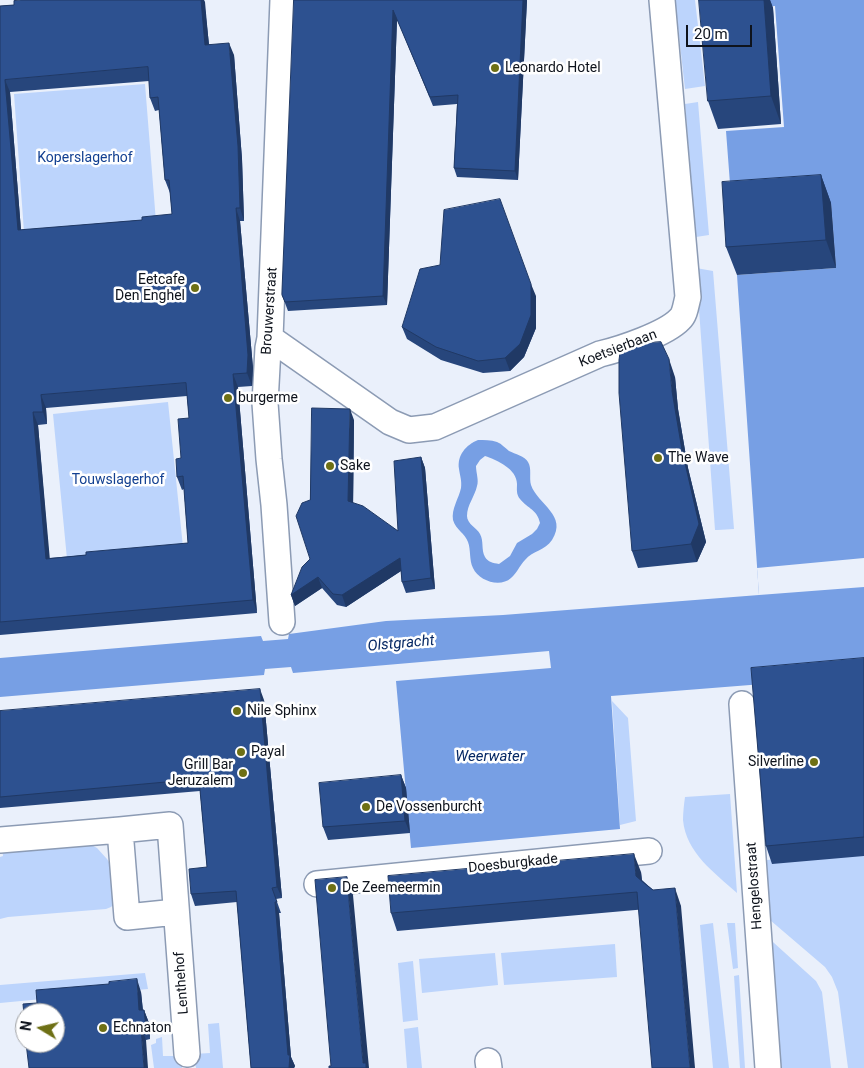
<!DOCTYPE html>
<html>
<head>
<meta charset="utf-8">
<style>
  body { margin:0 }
  #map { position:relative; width:864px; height:1068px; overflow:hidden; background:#eaf0fb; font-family:Roboto,sans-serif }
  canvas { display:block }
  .north { position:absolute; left:15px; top:1003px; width:50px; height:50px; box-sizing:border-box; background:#fff; border:1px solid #9fa1a4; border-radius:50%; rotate:279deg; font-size:14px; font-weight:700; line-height:20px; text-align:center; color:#0e131c }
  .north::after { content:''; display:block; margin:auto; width:18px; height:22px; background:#6e7015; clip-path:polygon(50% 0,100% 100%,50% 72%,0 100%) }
  .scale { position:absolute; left:686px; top:25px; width:66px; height:22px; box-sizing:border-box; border:2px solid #0e131c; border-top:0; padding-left:6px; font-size:15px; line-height:18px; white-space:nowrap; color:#0e131c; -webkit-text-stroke:4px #fff; paint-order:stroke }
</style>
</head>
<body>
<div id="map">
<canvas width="864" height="1068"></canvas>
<div class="north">N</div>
<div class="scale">20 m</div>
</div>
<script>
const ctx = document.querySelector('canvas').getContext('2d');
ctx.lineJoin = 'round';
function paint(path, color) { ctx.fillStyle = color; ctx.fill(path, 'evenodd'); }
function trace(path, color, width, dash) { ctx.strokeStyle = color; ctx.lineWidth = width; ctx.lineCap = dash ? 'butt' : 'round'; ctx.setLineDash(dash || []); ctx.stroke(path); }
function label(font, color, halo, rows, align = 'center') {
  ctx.font = font + ' Roboto,sans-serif'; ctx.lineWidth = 5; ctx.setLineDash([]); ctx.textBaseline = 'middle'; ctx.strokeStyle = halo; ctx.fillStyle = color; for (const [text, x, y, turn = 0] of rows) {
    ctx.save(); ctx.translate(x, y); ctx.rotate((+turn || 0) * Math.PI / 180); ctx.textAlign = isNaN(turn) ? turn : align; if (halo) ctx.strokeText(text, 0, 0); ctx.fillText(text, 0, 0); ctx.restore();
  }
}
const green = new Path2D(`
  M675,0H695L705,86L685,89Z
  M145,84L156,222L24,232L14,94Z
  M698,102L709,235L696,237L685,104Z
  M696,268L713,271L734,529L718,530H715Z
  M168,402L183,547L67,559L53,414Z
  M612,701L628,718L636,821L620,825Z
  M730,794L737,893C715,873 686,853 683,820C683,813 684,804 685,797Z
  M86,842L97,848L107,859L114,870L115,903L111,907L106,909L8,917L0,919V857L3,856L2,847Z
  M864,850V1068H848L838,992L832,977L825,967L763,914L758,861Z
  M713,923L729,1068H713L700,925Z
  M727,923H735L738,968L733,969Z
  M763,933L816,981L822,992L831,1068H774Z
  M615,944L617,977L504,985L501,953Z
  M495,953L498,985L422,993L419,959Z
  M413,961L418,1020L403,1022L398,963Z
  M145,973L148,989L0,1003V985Z
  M739,975L745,1068H740L734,976Z
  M219,1023L223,1068H196L194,1054L210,1053L208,1024Z
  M418,1027L422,1068H407L404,1029Z
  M162,1037L163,1056H178L181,1062L182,1068H154L151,1045L156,1043V1039Z`);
const water = new Path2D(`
  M717,0H864V676L611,696L620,829L411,848L396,681L551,668L549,651L293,673L291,667L265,669L264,675L0,697V658L261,636L263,641L288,639L289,634L386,621L503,615L759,595L737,275L836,268L831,203L732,210L726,131L784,127L775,6L718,10Z
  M478,440C484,440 491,440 497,442C502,444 505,448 509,451C515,454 525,456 528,462C532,468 529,478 531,485C538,505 568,515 552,540C545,551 533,550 525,560C520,565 517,573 511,578C500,588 479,581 473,568C469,560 471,550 468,542C465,533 456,530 453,520C451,509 459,498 461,488C462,481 460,476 459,469C457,455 466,445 478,440ZM485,456C497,460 517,469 517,484C517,489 516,494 520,499C528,509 537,509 540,523L537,529L532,534L517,543L510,556L499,564C493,563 488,562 485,557C481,550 484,541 480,534C477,528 467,524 467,516C467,505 475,496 477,486C479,480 476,473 476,466L480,460Z`);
const pier = new Path2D(`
  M864,558V587L759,595L757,568Z`);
const minor = new Path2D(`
  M270,338L390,422L409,430L435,427L600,354C621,349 666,334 680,319C685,315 686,304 688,297L662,0
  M282,622L274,505L269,459L265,403L268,348L270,338L283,0
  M742,704L768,1068
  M120,830L127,917L176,912
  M0,840L120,830L170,825L187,1054
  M317,884L649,851
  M488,1061L489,1068`);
const wall = new Path2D(`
  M21,0H204L209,44L234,55L242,159L244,221H240L253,368L252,386L238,387L257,613L0,635V6L14,5ZM149,81L150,98L155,111L159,110L165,180L170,193L172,214L142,220L21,230L10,92ZM187,396L189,418L177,477L182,490L184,489L188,543L86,555L49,558L38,425L47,424L46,408Z
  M294,0H527L518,180L457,177L454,168L457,104L433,106L397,19L387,305L288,311L282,295Z
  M699,0H770L773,8L781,124L718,129L708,101Z
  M821,175L831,203L836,268L737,275L726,247Z
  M536,296V328L524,357L510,371L483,373L441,360L407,339L402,327Z
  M675,377L678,409L688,468L706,542L697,562L638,568L632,551Z
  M354,420L353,503L398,531L421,457L425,468L435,589L406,593L402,582L401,571L346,607L337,605L322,588L295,606L291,595L310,559V500Z
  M864,658V856L772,864L766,846Z
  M264,700L282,898L276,899L281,913H279L291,1057L295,1066L294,1068H251L237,902L195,906L191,894L207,867L200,791L0,808V711Z
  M401,775L406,788L410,833L328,840L323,827Z
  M641,872L642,880L653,890L681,906L397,931L391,913Z
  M141,992L143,1010H144L149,1023L150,1039L146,1040L37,1003Z`);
const shadedWall = new Path2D(`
  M201,0H204L205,2L210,57L205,45Z
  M523,0H527L518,180L515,171Z
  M764,0H770L773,8L781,124L771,96Z
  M393,10L397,19L387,305L383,296Z
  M229,43L234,55L242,159L244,221L240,208Z
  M5,80L10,92L22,243L18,230Z
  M821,175L831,203L836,268L826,240Z
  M236,208L240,221L253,368L252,386L247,373Z
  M531,284L536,296V328L524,357L510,371L505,358Z
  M669,359L675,377L678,409L688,468L706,542L697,562L691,544L682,450L672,391Z
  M233,374L238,387L257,613L253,600Z
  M41,395L46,408L47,424L43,412Z
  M350,409L354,420L353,513L348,501Z
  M33,412L38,425L51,572L46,559Z
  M421,457L425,468L435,589L431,578Z
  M400,558L404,569L346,607L342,595Z
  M318,577L322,588L295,606L291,595Z
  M260,689L264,700L282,898L277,887Z
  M401,775L406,788L410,833L405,821Z
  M634,854L641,872L643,893L636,876Z
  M347,877L353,895L369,1068H365L363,1063Z
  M675,888L681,906L695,1068H690Z
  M275,902L279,913L291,1057L295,1066L294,1068H289Z
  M137,979L141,992L144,1023L139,1010Z
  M144,1010L149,1023L150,1039L146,1027Z
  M141,1027L146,1040L148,1068H144Z`);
const building = new Path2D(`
  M21,0H201L205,45L229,43L238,146L240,208H236L248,355L247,373L233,374L253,600L0,622V6L14,5V1ZM148,67L150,98L158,97L165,180H169L172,214L142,217V220L18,230L5,80ZM186,383L189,418L178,419L181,458L176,459L177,477L183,476L188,543L86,552V555L46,559L33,412H43L41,395Z
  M294,0H523L515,171L454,168L458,95L430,97L393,10L383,296L285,302L282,295Z
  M699,0H764L771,96L708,101Z
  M821,175L826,240L726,247L722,182Z
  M500,199L531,284V315L520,344L505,358L478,361L436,347L402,327L420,269L440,265L444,210Z
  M661,342L669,359L672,391L682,450L699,524L691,544L632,551L619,393V360L621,345Z
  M312,408L350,409L348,501L363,506L398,531L394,461L421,457L431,578L402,582L400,558L342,595L333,594L318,577L291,595L302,567L310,559L296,516L302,503L310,500Z
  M864,658V837L766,846L751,668Z
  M260,689L277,887L272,888L277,902H275L288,1055H290L289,1068H251L236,891L191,894L189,869L207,867L199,779L0,797V711Z
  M401,775L405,821L323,827L319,783Z
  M634,854L636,876L644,883L653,890L675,888L690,1068H652L637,892L391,913L388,876Z
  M347,877L363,1063H366V1068H329V1066H331L315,880Z
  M137,979L139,1010H144L146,1027H141L144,1068H29L26,1043H55V1013H25V1026L23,1004L37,1003L36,990L109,984V982Z`);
const markers = [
  [495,68,5,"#6e7015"],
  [195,288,5,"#6e7015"],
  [228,398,5,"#6e7015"],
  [658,458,5,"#6e7015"],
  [330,466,5,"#6e7015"],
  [237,711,5,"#6e7015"],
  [241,752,5,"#6e7015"],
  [814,762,5,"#6e7015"],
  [243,773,5,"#6e7015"],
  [366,807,5,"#6e7015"],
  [332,888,5,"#6e7015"],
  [103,1028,5,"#6e7015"]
];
const poiNames = [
  ["Leonardo Hotel",505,68],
  ["Eetcafe",185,280,"right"],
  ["Den Enghel",185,296,"right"],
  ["burgerme",238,398],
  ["The Wave",668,458],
  ["Sake",340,466],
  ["Nile Sphinx",247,711],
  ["Payal",251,752],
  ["Silverline",804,762,"right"],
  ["Grill Bar",233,765,"right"],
  ["Jeruzalem",233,781,"right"],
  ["De Vossenburcht",376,807],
  ["De Zeemeermin",342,888],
  ["Echnaton",113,1028]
];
const parkNames = [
  ["Koperslagerhof",85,158],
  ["Touwslagerhof",118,480]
];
const streetNames = [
  ["Brouwerstraat",270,311,-86],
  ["Koetsierbaan",618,349,-21],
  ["Doesburgkade",513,864,-6],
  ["Hengelostraat",755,886,-94],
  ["Lenthehof",182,983,-94]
];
const waterNames = [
  ["Olstgracht",401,644,-5],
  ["Weerwater",490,757]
];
paint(green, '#bcd4fc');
paint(water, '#779fe4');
paint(pier, '#eaf0fb');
trace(minor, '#8c9bb4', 28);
trace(minor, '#fff', 25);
paint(wall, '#27467c');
paint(shadedWall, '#203965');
paint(building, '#2d5190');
trace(building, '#203965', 1);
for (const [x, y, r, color] of markers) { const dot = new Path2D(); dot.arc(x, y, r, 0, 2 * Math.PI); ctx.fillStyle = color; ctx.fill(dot); trace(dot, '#fff', 2); }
label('14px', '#0e131c', '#fff', poiNames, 'left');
label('14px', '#134091', '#fff', parkNames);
label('14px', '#0e131c', '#fff', streetNames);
label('italic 15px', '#062864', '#fff', waterNames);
</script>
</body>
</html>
